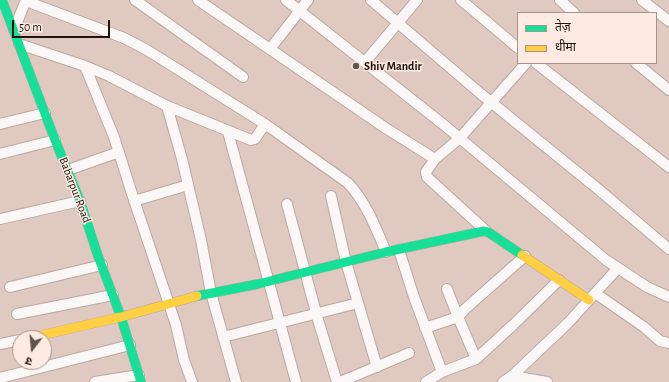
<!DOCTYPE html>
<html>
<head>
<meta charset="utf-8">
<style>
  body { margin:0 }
  #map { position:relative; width:669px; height:382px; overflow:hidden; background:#e0c9c0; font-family:"Alegreya Sans","Noto Sans Devanagari",sans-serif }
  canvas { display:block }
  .legend { position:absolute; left:517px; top:12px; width:140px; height:52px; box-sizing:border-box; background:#fceae3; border:1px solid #a5948e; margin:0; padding:5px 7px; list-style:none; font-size:12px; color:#22130e }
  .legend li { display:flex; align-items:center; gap:8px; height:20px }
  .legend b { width:20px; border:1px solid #a5948e }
  .north { position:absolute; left:12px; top:330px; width:40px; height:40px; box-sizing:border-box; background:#fceae3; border:1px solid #a5948e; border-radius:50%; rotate:196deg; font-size:11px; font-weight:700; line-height:16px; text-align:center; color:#22130e }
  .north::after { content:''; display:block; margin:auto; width:14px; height:18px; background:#64534c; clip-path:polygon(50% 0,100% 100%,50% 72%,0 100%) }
  .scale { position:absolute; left:12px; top:20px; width:98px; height:18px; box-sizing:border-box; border:2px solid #22130e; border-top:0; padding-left:5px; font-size:12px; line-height:14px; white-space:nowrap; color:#22130e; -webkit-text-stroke:3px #fceae3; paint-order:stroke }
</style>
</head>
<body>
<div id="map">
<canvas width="669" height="382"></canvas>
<ul class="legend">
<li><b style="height:5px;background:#16e098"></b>तेज़</li>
<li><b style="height:5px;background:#ffcf43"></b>धीमा</li>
</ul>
<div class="north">उ</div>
<div class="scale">50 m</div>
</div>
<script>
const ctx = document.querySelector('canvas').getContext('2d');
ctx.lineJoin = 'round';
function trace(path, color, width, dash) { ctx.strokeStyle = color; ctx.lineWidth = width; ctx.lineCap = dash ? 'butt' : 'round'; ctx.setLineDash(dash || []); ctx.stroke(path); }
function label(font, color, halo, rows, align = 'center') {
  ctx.font = font + ' "Alegreya Sans",sans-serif'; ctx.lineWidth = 3; ctx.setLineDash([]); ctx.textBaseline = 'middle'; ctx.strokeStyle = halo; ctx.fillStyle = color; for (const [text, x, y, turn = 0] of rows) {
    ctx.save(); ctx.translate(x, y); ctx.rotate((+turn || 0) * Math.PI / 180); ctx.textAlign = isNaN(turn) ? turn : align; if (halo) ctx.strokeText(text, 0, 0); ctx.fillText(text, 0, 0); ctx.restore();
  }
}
const street = new Path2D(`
  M135,0L243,77
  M198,0L387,129L435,159
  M286,0L444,125L606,260L647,287L669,297
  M371,0L481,94L598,189L669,249
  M461,0L518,48
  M560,0L574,13
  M642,0L669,21
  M26,1L124,38L147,50L265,124L348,183C366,202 376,228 386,252
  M14,30L26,0
  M19,44L85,66L109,76L167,106L251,140L255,139L265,124
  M270,49L308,0
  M365,62L417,0
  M536,63L669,167
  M636,63L669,90
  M85,66L114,137L133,197L176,325L184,360L192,382
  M167,106L182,159L201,240L211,293L236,382
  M0,124L45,113
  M228,132L296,382
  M0,154L55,140
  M68,170L119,152
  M331,196L346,262L377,367
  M134,201L188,185
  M287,204L318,320L337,382
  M0,219L80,201
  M486,231L427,177L426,172L435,159L460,138L526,63
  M399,250L414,297L442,372
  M10,287L102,265
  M595,293L644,327L660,341L669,343
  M17,314L113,295
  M425,328L458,317L447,289
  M223,337L358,303
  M0,344L20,340
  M476,359L458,317L465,309L525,256
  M0,378L130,345
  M95,382L139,375
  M340,382L409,353
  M426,382L442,372L476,359L513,325L559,280
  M503,382L512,376L547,382
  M516,382L512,376L568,323L618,268`);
const fast = new Path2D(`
  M2,0L55,140L80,201L98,256L121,317L141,382
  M197,296L258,284L386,252L484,231L488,232L522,255`);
const slow = new Path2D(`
  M522,255L589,300
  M29,338L121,317L197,296`);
const markers = [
  [356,66,4,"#64534c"]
];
const poiNames = [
  ["Shiv Mandir",364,66]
];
const streetNames = [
  ["Babarpur Road",75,190,69]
];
trace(street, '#baa8a1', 12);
trace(fast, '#baa8a1', 10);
trace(slow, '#baa8a1', 10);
trace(street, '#faf7f6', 10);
trace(fast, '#16e098', 9);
trace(slow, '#ffcf43', 9);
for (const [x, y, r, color] of markers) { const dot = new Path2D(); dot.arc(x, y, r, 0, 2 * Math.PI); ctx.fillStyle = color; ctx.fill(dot); trace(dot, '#fceae3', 1.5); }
label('bold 12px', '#22130e', '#fceae3', poiNames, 'left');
label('12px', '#22130e', '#fceae3', streetNames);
</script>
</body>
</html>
